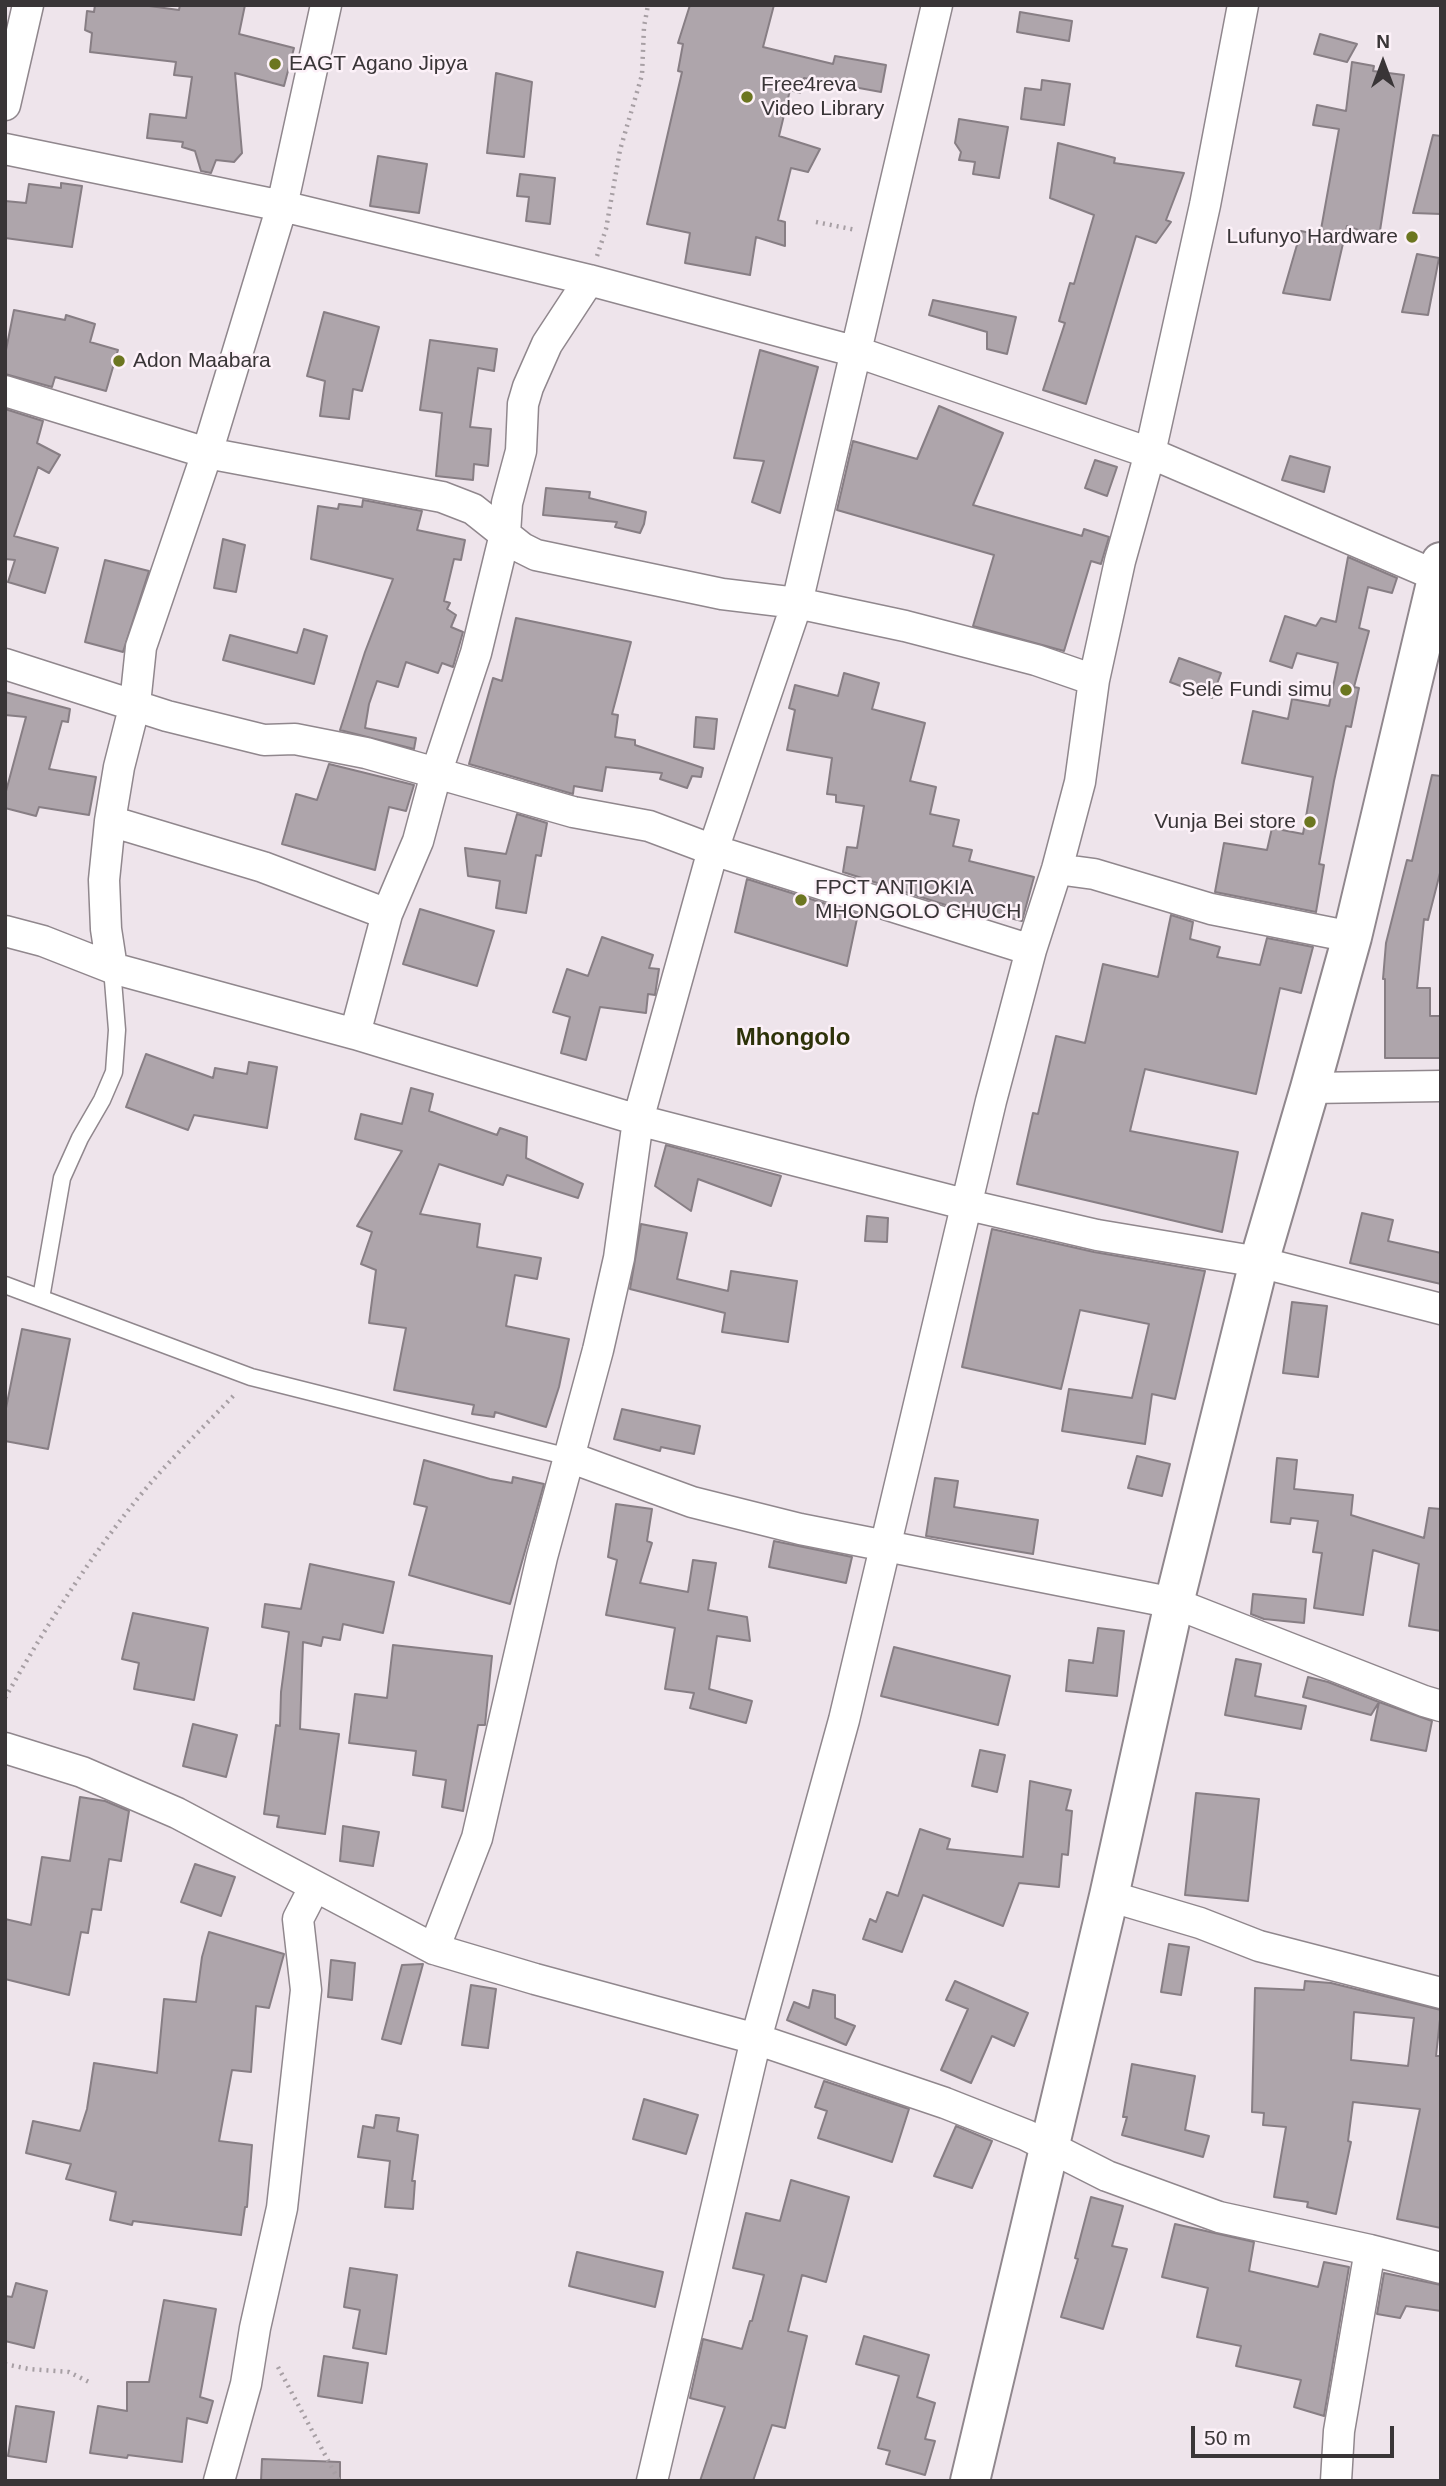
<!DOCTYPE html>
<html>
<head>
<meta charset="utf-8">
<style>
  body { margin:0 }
  #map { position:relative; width:1446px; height:2486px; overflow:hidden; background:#eee4eb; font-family:Helvetica,sans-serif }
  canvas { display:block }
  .frame { position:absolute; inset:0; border:7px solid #393537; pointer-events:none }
  .north { position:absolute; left:1348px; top:28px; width:70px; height:70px; -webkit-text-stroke:5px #fcf1f8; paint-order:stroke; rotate:0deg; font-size:19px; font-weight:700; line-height:28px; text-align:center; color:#393537 }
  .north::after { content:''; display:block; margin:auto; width:24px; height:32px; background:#393537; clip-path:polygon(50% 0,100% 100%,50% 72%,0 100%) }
  .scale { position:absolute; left:1191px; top:2426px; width:203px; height:32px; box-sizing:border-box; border:4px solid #393537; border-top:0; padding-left:9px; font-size:21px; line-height:24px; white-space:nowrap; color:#393537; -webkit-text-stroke:5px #fcf1f8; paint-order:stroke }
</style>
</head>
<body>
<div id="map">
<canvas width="1446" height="2486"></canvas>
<div class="frame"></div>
<div class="north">N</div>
<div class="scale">50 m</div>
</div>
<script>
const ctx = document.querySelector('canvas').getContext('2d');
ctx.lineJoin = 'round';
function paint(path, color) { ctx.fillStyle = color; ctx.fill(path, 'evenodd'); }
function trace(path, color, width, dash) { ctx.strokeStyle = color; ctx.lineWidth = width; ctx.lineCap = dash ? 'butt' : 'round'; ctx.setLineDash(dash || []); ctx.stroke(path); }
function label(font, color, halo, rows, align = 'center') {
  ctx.font = font + ' Helvetica,sans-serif'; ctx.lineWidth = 5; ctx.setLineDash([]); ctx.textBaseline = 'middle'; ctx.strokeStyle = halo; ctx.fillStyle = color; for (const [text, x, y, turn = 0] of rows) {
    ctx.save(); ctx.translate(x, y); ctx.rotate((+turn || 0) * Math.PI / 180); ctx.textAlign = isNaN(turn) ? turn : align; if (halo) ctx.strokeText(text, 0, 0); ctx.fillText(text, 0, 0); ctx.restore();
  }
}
const building = new Path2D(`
  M95,5H142L179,10L180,5H245L239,34L294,48L284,86L235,73L242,153L234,162L216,160L211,173L201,171L195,151L182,147L183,142L147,138L150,114L186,118L192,77L174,75L176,62L90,52L92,33L85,30L87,11L94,12Z
  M690,5H774L763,47L833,64L835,56L886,65L881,92L804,78L800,93L790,90L779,136L820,149L808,172L791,168L778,220L785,222V246L756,237L750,275L685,263L690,233L647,224L682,72L678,71L683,44L678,43Z
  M1020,12L1072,21L1069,41L1017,32Z
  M1320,34L1357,44L1347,62L1314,54Z
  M1352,62L1374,66L1373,71L1404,75L1379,237L1347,226L1330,300L1283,293L1301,231L1320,235L1339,129L1313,125L1317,105L1346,111Z
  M496,73L532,82L524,157L487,153Z
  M1042,80L1070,84L1064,125L1021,119L1025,88L1041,90Z
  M959,119L1008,127L999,178L973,174L975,162L959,160L961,152L955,143Z
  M1433,135L1441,136V214L1413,213Z
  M1058,143L1115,158L1114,163L1184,173L1166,220L1171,222L1156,243L1136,236L1086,404L1043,390L1065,323L1059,321L1070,283L1074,284L1094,215L1050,198Z
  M378,156L427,164L419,213L370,206Z
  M520,174L555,178L550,224L526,221L529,197L517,196Z
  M61,183L82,186L72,247L5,238V201L26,203L29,184L61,188Z
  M1417,254L1439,258L1428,315L1402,312Z
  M933,300L1016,317L1007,354L987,349V332L929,315Z
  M14,310L65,320L66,315L95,324L90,342L118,350L106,391L55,377L52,387L5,374V355Z
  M324,312L379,327L362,391L353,389L349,419L320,416L325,381L307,376Z
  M430,340L497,349L494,371L478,368L470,427L491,429L488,466L474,464L473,480L436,476L442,413L420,410Z
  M760,350L818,367L780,513L752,502L764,461L734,458Z
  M939,406L1003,433L973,505L1082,536L1084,529L1109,537L1101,564L1091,561L1064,651L973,626L994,555L837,510L853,441L917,459Z
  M5,409L43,421L37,443L60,455L49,473L38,467L14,536L58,548L45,593L8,582L15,560L5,559Z
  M1290,456L1330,467L1324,492L1282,480Z
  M1095,460L1117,467L1107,496L1085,488Z
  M546,488L590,492L589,498L646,512L644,524L640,533L615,527L617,522L543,515Z
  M363,500L422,511L417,530L465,540L461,560L454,559L444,601L450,603L447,609L456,615L451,627L463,632L453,667L442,663L438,673L406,662L398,687L377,681L369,704L365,728L416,738L414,749L340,730L365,652L393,579L311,559L318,506L338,509L339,504L362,507Z
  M223,539L245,545L236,592L214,588Z
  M1348,557L1397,578L1392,593L1368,587L1359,628L1369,631L1354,687L1359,688L1351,727L1346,726L1334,781L1319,864L1324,865L1316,912L1215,892L1224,843L1267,850L1272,828L1303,834L1313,777L1242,763L1253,711L1288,719L1292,699L1329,706L1338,663L1297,653L1292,668L1270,661L1285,616L1316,626L1321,618L1336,622Z
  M105,560L149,571L123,652L85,642Z
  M516,618L631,642L612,714L618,715L615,737L635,740V745L703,768L701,777L692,776L687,788L660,779L662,773L606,767L602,791L574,786L573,794L469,764L493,678L502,681Z
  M304,629L327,636L314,684L223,660L230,635L297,653Z
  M1179,658L1221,673L1212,698L1170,682Z
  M844,673L879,683L872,709L925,723L910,781L936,787L930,814L959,820L953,846L972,850L969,861L1034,877L1022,921L953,904L952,907L843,872L847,847L857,848L864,806L836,802V795L827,794L832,758L787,750L795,710L789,708L795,685L838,696Z
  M5,692L70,709L68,722L62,721L49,769L96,777L89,815L39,807L36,816L5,808V795L26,717L5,715Z
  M696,717L717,719L714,749L694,747Z
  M329,764L414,785L406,811L389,807L375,870L282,844L296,794L317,800Z
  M1432,775L1441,776V869L1428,920L1424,919L1417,988H1430V1016H1441V1058H1385V979H1383L1386,943L1407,860L1412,861Z
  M517,814L547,823L541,856L536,855L526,913L496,908L500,881L468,876L465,848L506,854Z
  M747,879L858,914L847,966L735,932Z
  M420,909L494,931L477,986L403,964Z
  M1171,915L1193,922L1190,939L1220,947L1217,957L1260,965L1267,938L1313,947L1301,993L1280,988L1256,1094L1145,1069L1130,1131L1238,1152L1222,1232L1017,1184L1033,1113L1038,1114L1056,1036L1085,1043L1103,964L1158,977Z
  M602,937L653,955L649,968L659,969L655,995L648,994L646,1013L600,1007L586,1060L561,1053L570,1017L553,1012L567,969L588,976Z
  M146,1054L213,1078L215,1068L247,1074L249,1062L277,1067L267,1128L194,1115L188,1130L126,1107Z
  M411,1088L433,1094L429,1111L497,1135L500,1128L527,1137L526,1158L583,1184L578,1198L507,1175L503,1185L439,1164L420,1214L480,1224L477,1247L541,1258L537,1279L515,1275L506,1326L569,1339L559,1387L546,1427L495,1412L494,1417L472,1414L474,1405L394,1390L406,1328L369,1323L376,1270L361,1264L372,1232L357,1226L402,1151L355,1139L361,1114L402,1124Z
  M666,1145L781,1176L771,1206L698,1179L691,1211L655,1186Z
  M1362,1213L1393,1220L1388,1241L1441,1253V1284L1350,1263Z
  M867,1216L888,1218L887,1242L865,1241Z
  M641,1224L687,1233L677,1279L728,1291L731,1271L797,1281L788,1342L722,1332L725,1313L630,1289Z
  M992,1229L1094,1252L1205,1271L1175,1399L1152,1394L1145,1444L1062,1431L1069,1389L1132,1398L1149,1324L1080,1310L1061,1389L962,1367Z
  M1292,1302L1327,1306L1318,1377L1283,1373Z
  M22,1329L70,1339L48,1449L5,1441V1413Z
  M622,1409L700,1426L694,1454L661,1447L660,1451L614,1439Z
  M1137,1456L1170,1464L1162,1496L1128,1488Z
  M1277,1458L1297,1460L1294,1489L1353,1495L1351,1515L1424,1538L1429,1508L1441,1509V1631L1409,1626L1419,1564L1373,1550L1363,1615L1314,1608L1322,1553L1313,1552L1318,1521L1291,1518L1290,1524L1271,1522Z
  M424,1460L490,1479L512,1483L513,1477L544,1484L510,1604L409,1575L427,1507L414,1504Z
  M935,1478L958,1481L954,1507L1038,1520L1033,1554L926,1536Z
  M616,1504L652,1509L647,1541L652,1543L640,1583L688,1592L693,1560L716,1563L708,1610L747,1617L750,1641L717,1636L709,1689L752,1701L746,1723L690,1708L694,1693L665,1689L675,1628L606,1615L617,1560L608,1557Z
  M774,1541L852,1557L846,1583L769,1567Z
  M310,1564L394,1582L383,1633L343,1624L340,1640L323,1637L321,1646L303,1642L300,1729L339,1734L325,1834L277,1827L279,1816L264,1814L276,1725L280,1726L281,1692L289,1632L262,1627L265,1604L301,1609Z
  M1253,1594L1306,1599L1304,1623L1264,1619L1251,1614Z
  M133,1613L208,1628L194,1700L134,1689L139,1663L122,1659Z
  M1098,1628L1124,1631L1117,1696L1066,1691L1069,1660L1093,1663Z
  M393,1645L492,1656L485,1725H478L463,1811L442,1807L446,1780L413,1775L416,1751L349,1743L355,1694L387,1698Z
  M894,1647L1010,1676L998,1725L881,1696Z
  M1236,1659L1261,1664L1255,1696L1306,1706L1301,1729L1225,1715Z
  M1308,1677L1328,1682L1379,1702L1371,1715L1303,1697Z
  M1379,1702L1432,1721L1426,1751L1371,1740Z
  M193,1724L237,1735L226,1777L183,1766Z
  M980,1750L1005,1755L997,1792L972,1786Z
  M1030,1781L1071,1790L1066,1810L1072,1811L1068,1855L1062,1854L1059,1887L1019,1883L1003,1926L923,1895L902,1952L863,1939L870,1919L876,1922L887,1892L898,1896L920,1829L950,1839L947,1849L1023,1857Z
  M1196,1793L1259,1799L1248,1901L1185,1895Z
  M80,1797L105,1801L129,1811L121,1861L109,1859L101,1910L92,1909L88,1933L81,1932L69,1995L5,1979V1919L31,1925L42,1857L70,1861Z
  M343,1826L379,1832L373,1866L340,1861Z
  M195,1864L235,1877L221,1916L181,1902Z
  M209,1932L284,1954L269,2008L256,2006L251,2072L232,2070L219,2141L252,2145L247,2207H245L241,2235L133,2221L132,2225L110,2220L116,2192L66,2179L71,2164L26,2153L33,2121L80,2131L87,2109L94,2063L157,2073L164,1999L196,2002L202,1957Z
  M1169,1944L1189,1947L1181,1995L1161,1992Z
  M331,1960L355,1963L352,2000L328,1997Z
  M423,1964L401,2044L382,2039L402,1965Z
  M955,1981L1028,2013L1014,2046L992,2036L971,2083L941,2070L968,2009L946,2000Z
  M1305,1981L1331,1983L1441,2010L1436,2056H1441V2228L1397,2219L1420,2109L1353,2102L1348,2141L1351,2142L1336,2214L1307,2207L1308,2202L1274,2197L1286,2127L1263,2125L1264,2113L1252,2112L1255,1988L1304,1990ZM1354,2012L1414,2018L1408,2066L1351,2060Z
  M471,1985L496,1989L488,2048L462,2045Z
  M813,1990L835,1995V2018L855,2026L846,2045L787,2020L794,2002L809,2008Z
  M1132,2064L1195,2076L1185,2130L1209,2136L1203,2157L1122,2135L1127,2117H1123Z
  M824,2081L909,2109L892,2162L818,2138L827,2111L815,2107Z
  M644,2099L698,2115L686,2154L633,2139Z
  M376,2115L399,2118L397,2131L418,2135L412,2181H415L413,2209L385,2207L390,2161L358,2157L363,2126L374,2128Z
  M956,2126L992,2141L972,2188L934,2176Z
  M791,2180L849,2197L826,2282L802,2275L788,2331L807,2336L785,2428L772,2425L753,2481H700L725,2407L690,2398L703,2339L742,2349L750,2321H752L764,2275L733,2268L746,2213L780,2221Z
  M1091,2197L1123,2206L1112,2246L1127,2249L1103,2329L1061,2317L1078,2259L1075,2258Z
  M1175,2224L1254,2242L1249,2271L1318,2287L1324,2262L1349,2267L1324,2416L1294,2407L1301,2380L1236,2366L1241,2346L1197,2337L1208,2288L1162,2277Z
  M577,2252L663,2272L655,2307L569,2286Z
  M350,2268L397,2275L386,2354L353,2348L360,2310L344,2307Z
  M1384,2273L1441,2285V2311L1406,2306L1400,2318L1377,2314Z
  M16,2283L47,2291L34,2348L5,2341V2296L12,2297Z
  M164,2300L216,2309L200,2397L213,2401L207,2423L187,2418L182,2462L128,2455L127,2458L90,2453L98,2406L127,2411V2382H149Z
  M864,2336L929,2355L917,2397L935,2403L925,2439L935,2441L925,2475L886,2464L890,2451L878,2448L899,2376L856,2364Z
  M324,2356L368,2363L362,2403L318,2396Z
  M16,2406L54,2412L46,2462L8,2456Z
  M262,2459L340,2462V2481H261Z`);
const path = new Path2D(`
  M816,222L856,230
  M597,256L606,229L620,150L642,75L644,27L648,5
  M5,1698C45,1628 87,1561 138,1498C168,1461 203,1428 236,1393
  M5,2364L29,2369L69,2372L89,2382
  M278,2367L339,2481`);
const lane = new Path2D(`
  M5,1285L251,1377L569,1457
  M41,1298L62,1178L80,1138L102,1100L114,1072L117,1030L112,968`);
const street = new Path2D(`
  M5,105L28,5
  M5,149L282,206L589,280L857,352L1150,453L1437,576
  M5,391L207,453L442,497L473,509L522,548L536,555L722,594L797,603L905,626L1036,660L1094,680
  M5,664L167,716L264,740L295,739L366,753L573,812L649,826L713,850L1031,950
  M110,821L263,867L387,914
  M1057,869L1094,874L1211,909L1352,937
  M5,931L43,941L112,968L355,1034L638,1120L968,1205L1097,1235L1259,1262L1441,1309
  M112,968L106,929L104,880L110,821L119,767L135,704L141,647L207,453L282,206L326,5
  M355,1034L387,914L418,841L436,774L476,653L505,534L507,503L521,451L523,404L528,387L547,344L589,280
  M1310,1088L1441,1086
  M569,1457L692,1502L800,1529L1174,1603L1424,1701L1441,1706
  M5,1748L82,1772L177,1813L434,1949L535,1979L756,2039L945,2103L1026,2135L1107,2176L1219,2217L1370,2250L1441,2268
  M1109,1896L1200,1923L1259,1946L1441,1993
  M434,1949L477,1838L542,1557L598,1350L619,1258L638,1120L713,850L797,603L937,5
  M219,2481L246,2384L255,2328L282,2208L306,1990L298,1919L314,1888
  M652,2481L756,2039L844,1720L991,1101L1031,950L1057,869L1080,782L1094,680L1120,561L1150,453L1205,205L1243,5
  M1336,2481L1339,2431L1370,2250`);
const secondary = new Path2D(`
  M970,2481L1109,1896L1174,1603L1259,1262L1310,1088L1352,937L1441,562`);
const markers = [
  [275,64,7,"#6c7620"],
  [747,97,7,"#6c7620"],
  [1412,237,7,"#6c7620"],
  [119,361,7,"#6c7620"],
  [1346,690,7,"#6c7620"],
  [1310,822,7,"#6c7620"],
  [801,900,7,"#6c7620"]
];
const poiNames = [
  ["EAGT Agano Jipya",289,64],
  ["Free4reva",761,85],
  ["Video Library",761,109],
  ["Lufunyo Hardware",1398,237,"right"],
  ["Adon Maabara",133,361],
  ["Sele Fundi simu",1332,690,"right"],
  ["Vunja Bei store",1296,822,"right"],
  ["FPCT ANTIOKIA",815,888],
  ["MHONGOLO CHUCH",815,912]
];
const quarterNames = [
  ["Mhongolo",793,1038]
];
paint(building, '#aea5ab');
trace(building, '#877e84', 2);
trace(lane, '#90878d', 19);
trace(street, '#90878d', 33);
trace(secondary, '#90878d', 42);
trace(path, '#a79fa4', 4.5, [2, 5]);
trace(lane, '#fff', 16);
trace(street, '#fff', 30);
trace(secondary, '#fff', 38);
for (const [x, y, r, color] of markers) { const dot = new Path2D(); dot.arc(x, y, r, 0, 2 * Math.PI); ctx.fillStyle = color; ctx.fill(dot); trace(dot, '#fcf1f8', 2.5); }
label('21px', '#393537', '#fcf1f8', poiNames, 'left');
label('bold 24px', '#2d3209', '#fcf1f8', quarterNames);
</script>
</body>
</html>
